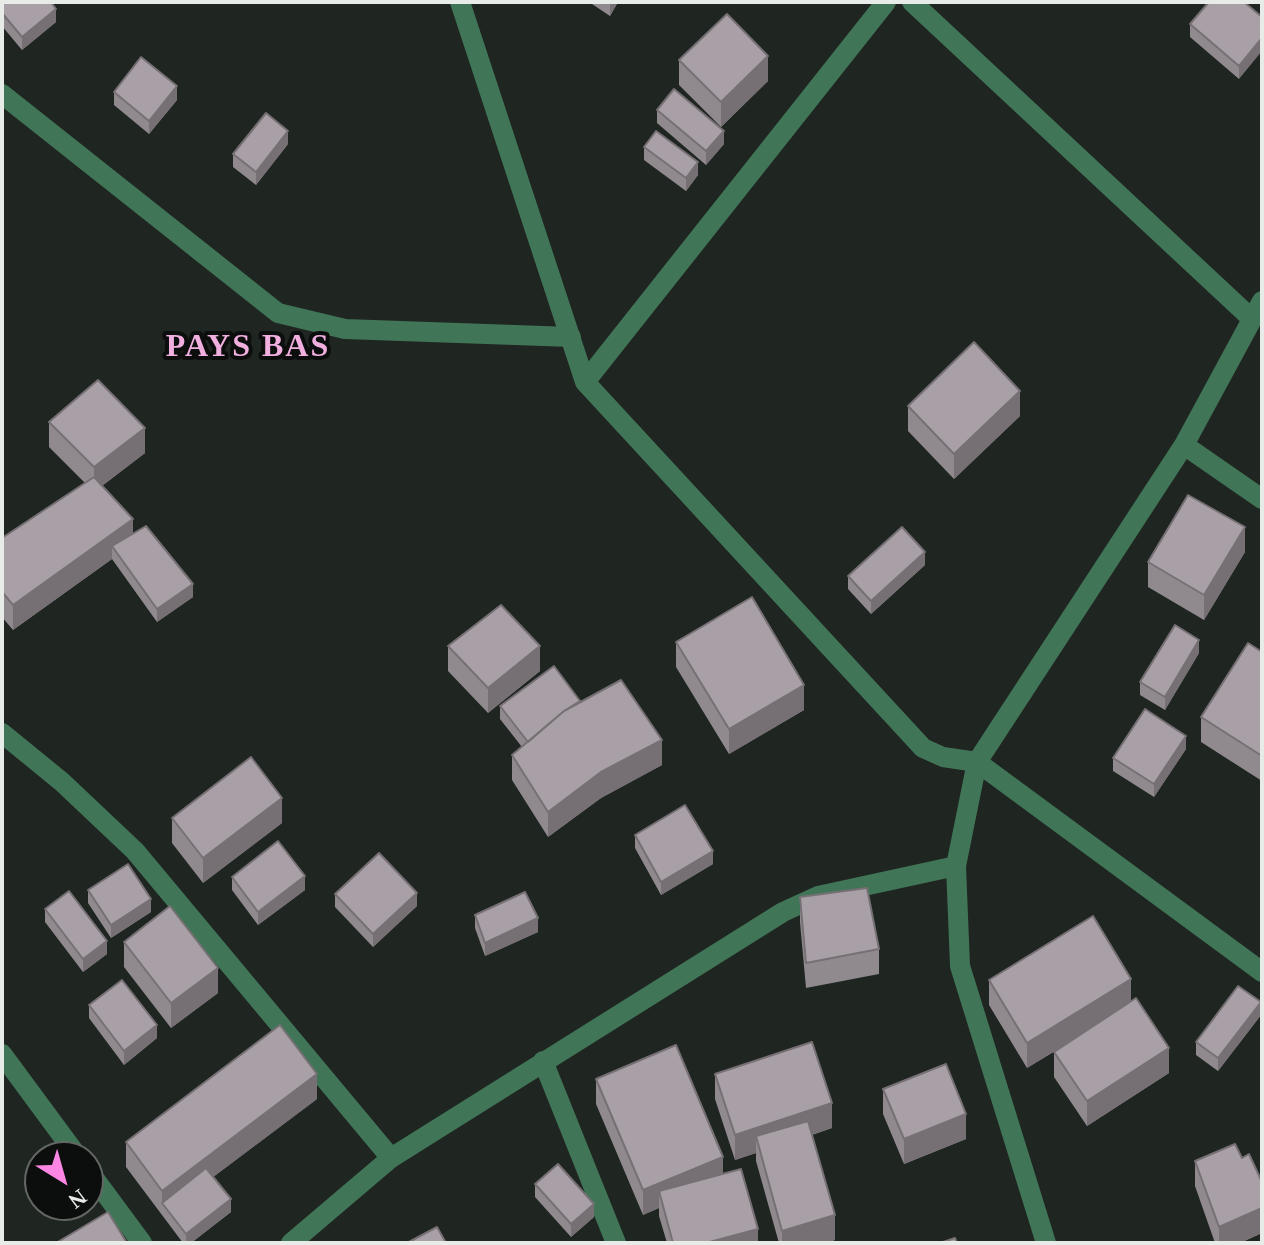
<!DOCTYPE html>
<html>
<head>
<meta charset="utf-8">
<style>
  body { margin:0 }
  #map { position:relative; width:1264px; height:1245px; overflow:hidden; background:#1f2521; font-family:"Times New Roman",serif }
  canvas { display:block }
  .frame { position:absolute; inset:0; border:4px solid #e7ece9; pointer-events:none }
  .north { position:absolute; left:24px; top:1141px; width:80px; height:80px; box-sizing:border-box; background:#0b0e0c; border:2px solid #636764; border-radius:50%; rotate:143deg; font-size:22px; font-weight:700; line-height:32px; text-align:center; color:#e7ece9 }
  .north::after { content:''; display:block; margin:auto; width:28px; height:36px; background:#fc86e3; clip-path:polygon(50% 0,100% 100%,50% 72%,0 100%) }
</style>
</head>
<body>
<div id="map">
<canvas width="1264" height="1245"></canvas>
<div class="frame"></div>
<div class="north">N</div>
</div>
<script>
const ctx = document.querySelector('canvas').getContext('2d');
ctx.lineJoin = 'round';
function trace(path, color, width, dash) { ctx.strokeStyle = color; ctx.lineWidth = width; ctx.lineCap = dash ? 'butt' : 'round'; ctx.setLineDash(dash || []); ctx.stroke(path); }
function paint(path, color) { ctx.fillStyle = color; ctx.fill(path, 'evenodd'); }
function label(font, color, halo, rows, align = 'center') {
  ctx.font = font + ' "Times New Roman",serif'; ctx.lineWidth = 8; ctx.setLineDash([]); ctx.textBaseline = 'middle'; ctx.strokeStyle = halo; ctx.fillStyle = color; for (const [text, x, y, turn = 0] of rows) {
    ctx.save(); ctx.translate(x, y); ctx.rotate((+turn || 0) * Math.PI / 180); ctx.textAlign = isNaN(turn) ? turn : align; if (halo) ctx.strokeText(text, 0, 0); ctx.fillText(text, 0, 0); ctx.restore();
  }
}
const street = new Path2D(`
  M460,2L585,382L923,748L943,757L977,762L1262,972
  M912,2L1252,319
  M2,94L278,313L345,329L571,337
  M585,382L886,2
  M1184,445L1262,499
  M2,733L62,782L135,851L391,1158
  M2,1054L78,1157
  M543,1061L616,1243
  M88,1170L142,1243
  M291,1243L391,1158L783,912L818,896L956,866
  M1046,1243L960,966L956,866L977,762L1184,445L1262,301`);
const wall = new Path2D(`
  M2,2L56,22L22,50L2,26Z
  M589,2H618L610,16Z
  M1244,2L1239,79L1190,37V24Z
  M679,60L768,81L721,127L679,85Z
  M114,92L177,100L149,134L114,105Z
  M657,110L724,144L706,165L657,123Z
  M288,144L256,185L233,167V154Z
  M644,147L698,175L686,191L644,160Z
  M908,406L1020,416L954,479L908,431Z
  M49,422L145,453L102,486L133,534L193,597L157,622L112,559L13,630L2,617V538L85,483L49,447Z
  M1245,552L1204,620L1148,587V562Z
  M925,565L871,614L848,589V576Z
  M676,642L804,710L729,754L676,667Z
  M448,646L540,671L488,713L448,671Z
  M1262,652V781L1201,742V717Z
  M1199,653L1165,710L1140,695V682Z
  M580,702L662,765L601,798L548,837L512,780V755L522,747L500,719V706Z
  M1186,749L1154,797L1113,771V758Z
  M172,818L282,823L203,883L172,843Z
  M635,835L713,864L661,895L635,848Z
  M232,877L305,890L258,925L232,890Z
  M88,890L151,912L111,938L88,903Z
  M335,894L417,906L373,947L335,907Z
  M800,897L879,949V974L806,988L800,922Z
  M45,909L107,954L83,972L45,922Z
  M475,915L538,932L485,956L475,928Z
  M124,942L218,993L171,1028L124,967Z
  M989,980L1131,1001L1169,1073L1087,1126L1054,1077V1052L1060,1048L1027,1068L989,1005Z
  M89,1005L157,1038L124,1065L89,1018Z
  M1261,1015L1218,1071L1196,1055V1042Z
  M715,1074L832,1128L812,1135L835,1240L826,1243H779L756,1161V1153L735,1160L715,1099Z
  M596,1079L723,1174L758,1243H667L659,1216V1208L643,1215L596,1104Z
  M883,1089L966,1139L904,1164L883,1114Z
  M317,1099L213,1177L231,1212L191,1243H183L126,1167V1142Z
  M1242,1158L1262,1182V1233L1240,1243H1215L1195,1186V1161Z
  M535,1184L594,1217L571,1237L535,1197Z`);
const shadedWall = new Path2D(`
  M610,2H618L610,16Z
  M56,9V22L22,50V37Z
  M1262,38V51L1239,79V66Z
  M768,56V81L721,127V102Z
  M177,86V100L149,134V121Z
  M288,131V144L256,185V172Z
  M724,131V144L706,165V151Z
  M698,162V175L686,191V178Z
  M1020,391V416L954,479V454Z
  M145,428V453L94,492V467Z
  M133,519V544L112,546V559L13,630V605Z
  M1245,527V552L1204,620V595Z
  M925,552V565L871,614V601Z
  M193,584V597L157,622V609Z
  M1199,640V653L1165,710V697Z
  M540,646V671L488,713V688Z
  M804,685V710L729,754V729Z
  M1186,736V749L1154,797V784Z
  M662,740V765L601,798L548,837V812L601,772Z
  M282,798V823L203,883V858Z
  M713,851V864L661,895V882Z
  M305,876V890L258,925V912Z
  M417,893V906L373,947V934Z
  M151,899V912L111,938V925Z
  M538,918V932L485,956V943Z
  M107,941V954L83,972V959Z
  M218,968V993L171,1028V1003Z
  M1131,979V1004L1027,1068V1043Z
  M1261,1002V1015L1218,1071V1058Z
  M157,1025V1038L124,1065V1051Z
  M1169,1048V1073L1087,1126V1101Z
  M317,1074V1099L168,1211L162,1203V1191Z
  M832,1103V1128L760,1152L756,1136V1153L735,1160V1135Z
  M966,1114V1139L904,1164V1139Z
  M723,1157V1182L659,1191V1208L643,1215V1190Z
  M231,1199V1212L191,1243H186V1234Z
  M594,1204V1217L571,1237V1224Z
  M1262,1208V1233L1240,1243H1219V1227Z
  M835,1215V1240L826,1243H782V1231Z
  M758,1229V1243H706Z`);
const building = new Path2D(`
  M2,2H51L56,9L22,37L2,13Z
  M1209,2H1244L1262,17V38L1239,66L1190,24Z
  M727,14L768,56L721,102L679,60Z
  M141,57L177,86L149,121L114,92Z
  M674,89L724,131L706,151L657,110Z
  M266,113L288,131L256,172L233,154Z
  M656,131L698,162L686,178L644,147Z
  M974,342L1020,391L954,454L908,406Z
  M98,380L145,428L94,467L49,422Z
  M94,477L133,519L13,605L2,592V538Z
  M1188,495L1245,527L1204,595L1148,562Z
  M146,526L193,584L157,609L112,546Z
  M902,527L925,552L871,601L848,576Z
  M752,597L804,685L729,729L676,642Z
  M501,605L540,646L488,688L448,646Z
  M1175,625L1199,640L1165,697L1140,682Z
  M1248,643L1262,652V756L1201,717Z
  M554,666L580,701L564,711L528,742L500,706Z
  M621,680L662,740L601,772L548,812L512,755L564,711Z
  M1145,709L1186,736L1154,784L1113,758Z
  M251,757L282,798L203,858L172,818Z
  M685,805L713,851L661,882L635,835Z
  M278,841L305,876L258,912L232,877Z
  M379,853L417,893L373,934L335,894Z
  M128,864L151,899L111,925L88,890Z
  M867,888L879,949L806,963L800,897Z
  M69,891L107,941L83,959L45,909Z
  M525,892L538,918L485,943L475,915Z
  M170,906L218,968L171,1003L124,942Z
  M1093,916L1131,979L1027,1043L989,980Z
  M122,980L157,1025L124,1051L89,1005Z
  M1238,986L1261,1002L1218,1058L1196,1042Z
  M1136,998L1169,1048L1087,1101L1054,1052Z
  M280,1025L317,1074L162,1191L126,1142Z
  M812,1042L832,1103L735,1135L715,1074Z
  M676,1045L723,1157L643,1190L596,1079Z
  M946,1064L966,1114L904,1139L883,1089Z
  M808,1121L835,1215L782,1231L756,1136Z
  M1235,1144L1242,1158L1249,1154L1262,1182V1208L1219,1227L1195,1161Z
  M558,1164L594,1204L571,1224L535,1184Z
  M206,1168L231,1199L186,1234L162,1203Z
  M741,1169L758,1229L706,1243H673L659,1191Z
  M108,1212L127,1243H56Z
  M437,1227L446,1243H407Z
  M955,1238L957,1243H940Z`);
const districtNames = [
  ["PAYS BAS",248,348]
];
trace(street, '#417557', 20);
paint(wall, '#908a8f');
paint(shadedWall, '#767074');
paint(building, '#a8a0a6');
trace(building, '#767074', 2);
ctx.letterSpacing = '2px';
label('bold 32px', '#f1afe0', '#0b0e0c', districtNames);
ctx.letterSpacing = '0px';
</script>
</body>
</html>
